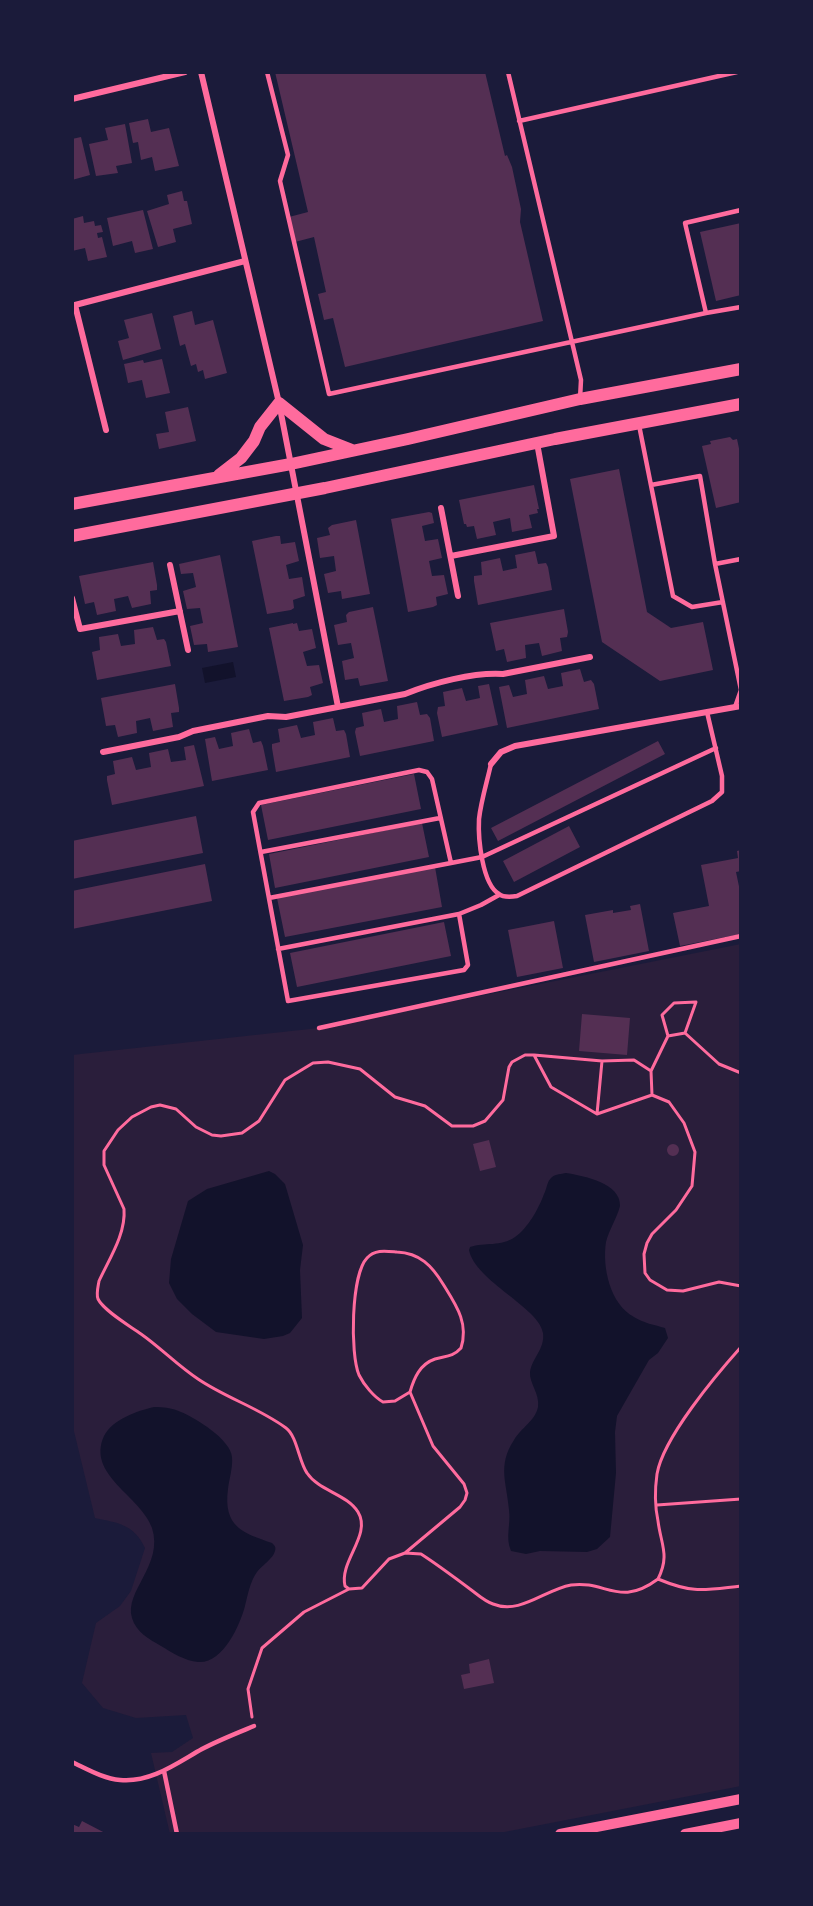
<!DOCTYPE html>
<html>
<head>
<meta charset="utf-8">
<style>
  body { margin:0 }
  #map { position:relative; width:813px; height:1906px; overflow:hidden; background:#1b1b3a; font-family:Montserrat,sans-serif }
  canvas { display:block }
  .frame { position:absolute; inset:0; border:74px solid #1b1b3a; pointer-events:none }
</style>
</head>
<body>
<div id="map">
<canvas width="813" height="1906"></canvas>
<div class="frame"></div>
</div>
<script>
const ctx = document.querySelector('canvas').getContext('2d');
ctx.lineJoin = 'round';
function paint(path, color) { ctx.fillStyle = color; ctx.fill(path, 'evenodd'); }
function trace(path, color, width, dash) { ctx.strokeStyle = color; ctx.lineWidth = width; ctx.lineCap = dash ? 'butt' : 'round'; ctx.setLineDash(dash || []); ctx.stroke(path); }
const green = new Path2D(`
  M741,944V1786L494,1834H170L151,1753L172,1752L193,1738L186,1715L136,1718L103,1708L82,1683L96,1623L120,1606L131,1591L145,1548C134,1524 118,1523 95,1518L72,1423V1055L319,1028Z`);
const water = new Path2D(`
  M233,662L236,677L205,683L202,668Z
  M269,1171L275,1174L285,1184L303,1245L300,1270L302,1318L290,1333L283,1336L264,1339L216,1332L192,1314L177,1299L169,1283L171,1259L188,1201L207,1189Z
  M566,1173C584,1176 621,1183 620,1206C617,1218 609,1230 606,1242C602,1267 610,1304 634,1317C643,1323 655,1325 665,1328L668,1338L658,1353L649,1360L617,1416L615,1432L616,1473L610,1537L597,1549L587,1552L540,1551L526,1554L511,1551C505,1537 511,1525 509,1510C507,1483 497,1466 514,1440C521,1428 535,1421 538,1407C540,1394 529,1383 530,1372C532,1358 545,1349 543,1333C540,1308 475,1281 469,1250L470,1247C485,1242 501,1247 515,1237C528,1228 539,1208 544,1194C547,1188 547,1181 552,1177C556,1174 561,1174 566,1173Z
  M154,1407C163,1407 173,1408 181,1412C196,1418 231,1440 232,1457C233,1468 229,1479 228,1489C223,1527 243,1533 272,1543C275,1546 276,1547 275,1551C273,1559 262,1565 257,1572C250,1582 248,1594 245,1606C240,1625 223,1664 198,1662C185,1661 171,1652 161,1646C149,1639 136,1632 132,1618C124,1591 164,1565 152,1528C141,1496 86,1475 104,1436C113,1419 137,1411 154,1407Z`);
const building = new Path2D(`
  M275,72H485L505,156L507,155L512,167L521,209L520,222L543,321L345,367L333,318L324,320L318,294L326,292L314,237L295,242L289,217L308,212Z
  M148,119L151,132L169,128L179,166L155,171L152,157L141,160L138,142L133,143L129,123Z
  M125,124L132,163L116,166L118,173L96,176L89,144L108,140L105,128Z
  M81,137L90,175L72,180V139Z
  M182,191L184,201H187L192,224L173,229L176,242L158,247L147,211L169,204L167,195Z
  M143,210L153,249L135,253L132,241L113,246L107,218Z
  M83,216L84,223L94,221L95,226L101,225L103,232L97,233L98,238L102,237L107,257L88,261L85,248L72,251V219Z
  M741,223V295L716,301L700,232Z
  M192,311L195,325L213,320L227,373L205,379L203,370L198,372L196,364L191,366L185,344L180,346L173,316Z
  M152,313L161,349L123,360L118,341L129,338L124,320Z
  M162,359L170,393L146,398L142,380L128,383L124,364L143,360L144,363Z
  M188,407L196,441L159,449L156,434L169,432L165,412Z
  M730,437L733,440L737,439L741,458V502L716,508L702,446L711,444L710,441Z
  M619,469L647,612L671,628L703,622L713,670L660,681L602,642L570,479Z
  M534,485L539,509H537L538,513L529,515L532,528L512,532L510,518L493,522L496,535L477,539L474,526L467,527L466,524H464L459,500Z
  M429,512L432,513L434,523L422,526L425,541L438,539L442,558L429,561L432,576L444,575L448,594L436,597L437,605L433,607L408,612L391,519Z
  M356,520L370,594L342,599L341,591L328,593L324,574L336,571L334,556L320,558L317,538L330,535L328,528L332,525Z
  M276,536H280L281,544L295,542L299,561L286,565L289,579L302,577L305,596L293,600L294,608L291,610L267,614L252,541Z
  M535,551L538,564L546,563L548,567L552,590L478,605L474,581V576L482,575L481,562L500,558L503,571L517,568L515,555Z
  M220,555L238,647L208,652L207,644L194,645L190,626L203,623L200,608L187,609L183,591L196,587L193,573L181,574L179,564Z
  M153,562L157,585V590L150,591L151,604L132,608L128,596L114,599L116,611L97,615L94,602L85,604L79,576Z
  M373,607L388,681L360,686L358,678L345,680L342,661L354,658L351,643L338,645L334,625L347,622L346,615L349,612Z
  M564,609L568,632L567,637L560,638L562,651L542,656L539,643L525,645L526,658L507,662L504,649L496,651L490,623Z
  M293,623V624L297,623L299,631L312,629L316,648L303,652L307,666L319,665L323,683L310,687L312,695L308,697L284,701L269,628Z
  M153,627L157,640L164,639L166,642L171,666L97,680L92,652L100,650L99,637L118,634L121,646L135,644L134,630Z
  M580,669L584,682L591,680L594,684L599,709L507,728L499,687L509,685L513,697L527,694L525,680L544,676L548,689L563,686L561,673Z
  M175,684L179,708V712L171,713L173,727L153,731L150,718L136,721L137,733L118,737L115,725L106,726L101,698Z
  M489,684L498,725L442,737L437,713L438,707L445,706L443,692L462,688L466,701L480,698L478,686Z
  M417,702L420,715L427,714L430,718L434,741L360,756L355,732L356,728L364,726L362,713L381,709L384,722L398,719L397,706Z
  M333,718L336,731L344,730L346,734L350,757L276,772L272,748V744L280,742L278,729L297,725L301,738L315,735L313,722Z
  M249,729L253,743L261,741L263,746L268,770L212,781L205,739L215,737L219,749L233,746L231,733Z
  M658,741L665,754L498,841L491,828Z
  M194,745L204,786L112,805L107,780V776L115,774L113,761L132,757L136,770L151,767L149,753L168,749L171,762L186,760L184,747Z
  M414,774L421,809L268,840L261,805Z
  M196,816L203,853L72,879V841Z
  M422,823L429,857L275,888L269,854Z
  M569,826L580,847L514,882L503,861Z
  M741,850V871L736,872L741,896V934L680,946L673,913L709,906L701,865L738,858L737,851Z
  M205,864L212,901L72,929V891Z
  M435,867L442,907L285,937L277,898Z
  M640,904L649,951L594,962L585,915L613,910V913L631,910L630,906Z
  M554,921L563,968L517,977L508,930Z
  M444,922L451,956L297,987L290,953Z
  M582,1014L630,1018L627,1055L579,1051Z
  M489,1140L496,1167L480,1171L473,1144Z
  M667 1150a6 6 0 1 1 12 0a6 6 0 1 1-12 0Z
  M489,1659L494,1683L464,1689L461,1675L470,1673L469,1664Z
  M82,1821L107,1834H72V1824L79,1827Z`);
const path = new Path2D(`
  M668,1036L662,1015L674,1003L696,1002L685,1033
  M651,1071L634,1060L602,1061L534,1055L551,1087L597,1114L652,1095L651,1071L668,1036L685,1033L719,1064L741,1073
  M652,1095L669,1102L684,1123L695,1152L692,1186L676,1210L652,1234L647,1243L644,1254L645,1273L650,1280L667,1290L683,1291L719,1282L741,1286
  M597,1114L602,1061
  M741,1347C716,1375 663,1438 657,1474C655,1488 655,1507 658,1521C661,1545 670,1555 658,1579C694,1594 704,1590 741,1586
  M657,1505L741,1499
  M405,1553L460,1507L465,1500L467,1493L464,1484L433,1446L410,1392L395,1401L383,1402C374,1397 364,1385 359,1375C350,1354 351,1275 367,1258C375,1249 386,1251 397,1252C420,1253 432,1266 443,1284C456,1305 469,1323 461,1348C453,1357 446,1356 435,1359C420,1364 414,1378 410,1392
  M349,1589L345,1586C339,1561 372,1535 358,1512C347,1494 319,1491 307,1473C299,1462 297,1436 286,1428C259,1408 226,1398 198,1379C178,1366 161,1348 141,1334C130,1326 104,1311 98,1299C96,1294 98,1287 99,1281C109,1259 126,1234 124,1209L104,1165V1151L118,1130L132,1117L151,1107L160,1105L176,1109L196,1127L212,1135L221,1136L242,1133L259,1121L285,1080L313,1063L328,1062L360,1069L395,1097L425,1106L452,1126H473L485,1121L503,1100L509,1067L512,1062L525,1055H534
  M252,1717L248,1689L262,1648L304,1612L349,1589L362,1588L389,1559L405,1553L421,1554C438,1565 454,1577 470,1589C477,1594 484,1601 493,1604C520,1615 544,1590 571,1585C606,1580 619,1608 658,1579`);
const service = new Path2D(`
  M267,72L288,155L280,181L329,394L706,313L741,307
  M508,72L581,380L580,399
  M519,121L737,72
  M706,313L685,223L741,210
  M639,425L673,596L692,607L723,602
  M651,485L700,476L715,564L741,690L735,707
  M715,564L741,559
  M491,764C487,782 481,801 479,819C478,838 482,884 499,894C504,898 511,897 517,896L712,801L722,792V776L707,712
  M261,852L440,818
  M499,895L481,905L459,914L468,965L464,970L288,1001L253,812L259,803L419,770L427,772L432,779L451,863L482,857L716,748
  M269,898L451,863
  M278,949L459,914
  M319,1028L741,936
  M72,1762C87,1769 104,1779 120,1780C151,1783 177,1763 202,1749C219,1740 237,1733 254,1726
  M164,1771L177,1834`);
const minor = new Path2D(`
  M201,72L279,403L338,707
  M72,99L185,72
  M106,430L75,305L245,261
  M441,508L458,596
  M451,556L554,536L537,443
  M170,565L188,650
  M72,598L80,629L180,611
  M103,752L179,737L193,731L268,716L286,717L405,694C432,683 474,672 503,674L590,657
  M491,764L501,752L515,746L741,706`);
const tertiary = new Path2D(`
  M560,1834L741,1799
  M685,1834L741,1823`);
const secondary = new Path2D(`
  M219,475L241,458L254,441L260,427L279,403L324,439L352,450
  M72,504L291,464L408,439L580,399L741,369
  M72,536L325,488L555,439L741,404`);
paint(green, '#2a1e3b');
paint(water, '#12122b');
paint(building, '#542f53');
trace(path, '#ff6b9d', 3);
trace(service, '#ff6b9d', 4.5);
trace(minor, '#ff6b9d', 6);
trace(tertiary, '#ff6b9d', 10);
trace(secondary, '#ff6b9d', 12);
</script>
</body>
</html>
